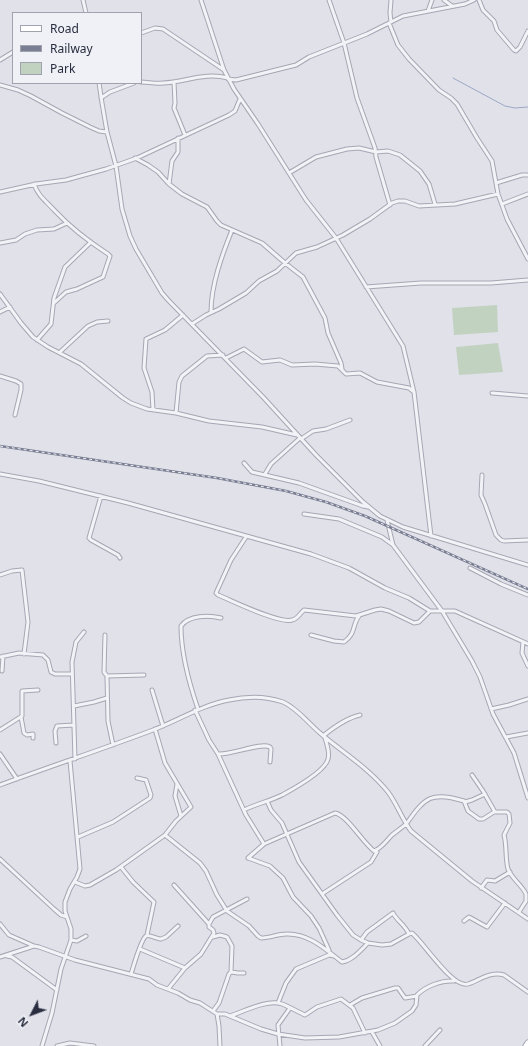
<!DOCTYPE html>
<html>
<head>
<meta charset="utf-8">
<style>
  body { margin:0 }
  #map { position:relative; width:528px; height:1046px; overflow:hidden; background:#e0e1e9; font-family:"Noto Sans",sans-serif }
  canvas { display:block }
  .legend { position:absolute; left:12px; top:12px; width:130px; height:72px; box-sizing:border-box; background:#eff1f6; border:1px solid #a0a3ad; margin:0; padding:5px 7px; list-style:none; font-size:12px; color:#292d3f }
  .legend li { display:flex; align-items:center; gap:8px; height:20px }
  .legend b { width:20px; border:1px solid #a0a3ad }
  .north { position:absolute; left:12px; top:994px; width:40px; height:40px; -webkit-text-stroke:3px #eff1f6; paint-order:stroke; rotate:228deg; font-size:11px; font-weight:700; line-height:16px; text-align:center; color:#292d3f }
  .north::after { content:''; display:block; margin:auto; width:14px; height:18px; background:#292d3f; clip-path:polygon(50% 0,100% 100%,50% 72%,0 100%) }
</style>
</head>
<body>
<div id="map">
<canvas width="528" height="1046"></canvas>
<ul class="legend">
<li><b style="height:5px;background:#fff"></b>Road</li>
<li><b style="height:5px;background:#7a7e92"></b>Railway</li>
<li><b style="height:11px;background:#c2d2c1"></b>Park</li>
</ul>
<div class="north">N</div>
</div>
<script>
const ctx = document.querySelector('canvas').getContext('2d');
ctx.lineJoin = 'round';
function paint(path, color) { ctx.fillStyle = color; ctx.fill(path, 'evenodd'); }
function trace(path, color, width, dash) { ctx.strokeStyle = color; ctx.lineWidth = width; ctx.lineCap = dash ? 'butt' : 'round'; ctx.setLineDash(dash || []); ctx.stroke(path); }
const green = new Path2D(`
  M497,305L498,332L454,335L452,308Z
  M498,343L503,372L459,375L456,347Z`);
const stream = new Path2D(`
  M453,78L505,106L515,108L528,107`);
const minor = new Path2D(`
  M83,0L86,13
  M201,0L224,70L234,89L258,124L306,200L336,238L403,346L414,392L431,536
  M329,0L344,43L357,98L375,148L376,157L390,205
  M444,0L452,6
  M479,0L483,10L494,21L497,30L514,50L516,51L520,47L528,31
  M428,11L432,0
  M391,22L390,13L391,0
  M389,23L398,45L409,59L439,90L451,98L457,104L477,138L492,161L498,194L507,219L528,259
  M141,33L155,28L163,29L224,70
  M0,60L13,52
  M228,79L236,80L296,65L309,57L367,34L403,16L465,4L474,0
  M141,82C148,82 155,84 163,83C186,82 204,72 228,78
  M174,82L175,103L174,108L185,135
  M99,83L102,103L107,132L116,166L122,209L130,236L136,249L162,293L169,301L263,397L316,455L363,502L380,516L403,527L528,565
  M0,85L18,90L31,96L62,113L90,127L99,131L107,132
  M101,98L110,92L134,83
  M135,158L148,165L158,172L169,184L182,194L207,207L217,221L221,225L262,243L285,263L303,277L325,318L328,333L341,363L342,369
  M289,173L316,157L347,149L359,148L376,152L388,151L400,155L420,171L429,184L435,204
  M496,183L522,175H528
  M34,184C38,196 46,201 55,211C71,228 88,241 108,254L110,256L103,277L77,289L66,292L54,303
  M169,184L172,161L178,152V138
  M0,192L36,184L66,180L106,169L137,158L229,115L235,111L240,99
  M502,204L528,194
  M0,243L16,240L25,234L37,230L54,229L67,223
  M366,287L421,283H491L528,280
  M0,294L21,323L33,337L48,347L81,364L123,398L131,403L147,409L176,413L209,421L262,427L297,435
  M0,312L10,307
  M211,312C211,285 222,255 232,230
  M192,324L206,315L219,309L246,293L259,281L277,271L296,253L317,247L343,235L370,219L392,203L398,201H405L419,206L455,204L498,194
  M37,340L51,324L54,298L65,267L91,242
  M60,352L88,326L97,322L108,321
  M226,358L244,349L262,362L280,360L292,365L315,364L338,366L346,374L360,373L377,382L409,388L414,392
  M0,376L16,381L21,384V390L15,415
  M492,393L528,396
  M153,410L152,392L144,368L146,339L165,330L183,315
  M176,413L179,382L182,376L207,356L223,355
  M301,439L313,431L326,429L350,420
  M244,463L252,472L299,483L363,506L368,507
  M0,474L39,481L128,503L311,554L349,568L385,588L409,598L430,611H455L528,644
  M265,474L271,464L300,438
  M482,475L481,495L485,504L496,535L501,540L504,541L528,540
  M101,496L89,538L91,540L118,555L120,558
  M304,514L339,519L382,537L393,545L442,611L472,661L480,677L493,714L514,753L528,798
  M387,520L393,545
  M246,537L231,560L216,593L218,595C233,601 279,624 292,620C298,619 300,613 304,610L356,616L375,610L381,609L389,611L414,623L419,622L430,611
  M470,568L501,584L528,595
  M0,575L12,571L22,570L28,622L24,654
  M105,635L104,672L107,676
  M311,635L334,641L344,642C356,634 352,625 359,616
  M523,642L522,653L528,666
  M0,657L19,653L43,655L48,660L51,672L55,674H72
  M2,671L3,656
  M152,690L163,726
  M74,706L94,702L107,698
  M198,709C189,683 181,654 181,626C189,615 209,615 221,618
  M491,709L509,705L528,699
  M195,710L209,740L218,754L246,815L264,844
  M21,717L24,733L27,735L33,734V738
  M0,730L22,716V691L38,690
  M323,736C334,727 347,718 360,715
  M506,737L528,733
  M56,743L55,731L57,726L73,725
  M113,745L108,721L107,676L144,675
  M0,754L17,779
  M218,754C232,755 261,742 270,747L271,749L270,762
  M75,759L72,662L76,642L84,632
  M472,775L483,791L495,812
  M177,784L175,796L181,816
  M0,785C51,766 103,749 153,730C179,720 202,705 229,700C247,696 266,696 283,702C297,708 308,723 320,733C342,752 369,768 388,792C397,804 402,819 411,831L472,881L528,919
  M267,801L271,810L282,823L299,862L337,915L353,935L361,940L368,943L382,945L391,944L409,934L412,933C424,943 453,989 468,984C480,980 490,971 504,975L528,992
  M465,802L472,800L485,794
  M244,810C256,804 270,801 282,795C293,789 325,772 328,759C330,753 327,744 325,738
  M165,835L200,863L206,871L217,895L227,911L249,926L258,936L261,938C270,938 278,934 286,934C309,933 326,950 342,962C353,960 361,950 368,943
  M78,837L113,822L150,798L151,795L146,780L137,778
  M248,858L264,844L335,813C347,815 363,843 374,851
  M248,858L270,866L283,878L293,897L311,916L319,928L329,950
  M0,859L54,909L61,915L67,917
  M121,867L133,882L154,902L147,935
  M75,882L85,886L90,885L116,870L165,835L176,821L191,807L165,763L155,729
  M481,888L487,880L495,881L510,872
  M322,894L371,862L377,852L374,851C382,848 386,841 392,835C397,831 403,827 407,823C425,797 432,791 464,801L468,811L479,819H483L494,812H507L509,814L510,823L504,835C507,846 505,857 508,869C511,878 522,885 526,894V901L519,912
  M464,921L469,917L487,927L505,903
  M0,924L9,935L34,946
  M209,924L213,917L247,899
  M213,937L220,935L227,937L232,946L231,972
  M71,940L77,941L86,936
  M361,940L367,932L393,913C397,921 405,925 409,934
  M140,949L185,968
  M7,956L12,957L57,990
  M0,957L34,946L39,947L75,960L149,979L157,985L178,993L190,1000L200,1003L217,1014H225L261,1029L278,1034L305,1038L339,1037L378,1030L395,1023L412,1011L416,1005L417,995C426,986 442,980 454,981
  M131,974C133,968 141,939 146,936C149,934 157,939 161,939L166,937L178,926
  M168,989L185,968L201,954L214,933L213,930L209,927V924L174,885
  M278,1003L286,983L296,969L329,955L334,956
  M350,1005L362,998L395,988H398L405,998L417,996
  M213,1011L219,1003L229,974L231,972L238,973H244
  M217,1014L219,1026L220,1046
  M230,1016C245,1011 267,999 282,1004C290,1007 298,1012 305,1015L317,1007L341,999L353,1008L365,1033
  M372,1032L380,1046
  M42,1046L52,1013L61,969L71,940V929L65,911V902L70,889L77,877L80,869L70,761
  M57,1046L70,1043L94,1046
  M280,1046L278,1025L290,1008
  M425,1046L440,1030`);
const primary = new Path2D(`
  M526,1046L528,1043`);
const rail = new Path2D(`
  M0,446L217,478L286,491L326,502L365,516L528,589`);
paint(green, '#c2d2c1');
trace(stream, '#9ca8c8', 1);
trace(minor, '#a5a7b3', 5);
trace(primary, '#9fa4b4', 7);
trace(minor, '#f2f3f7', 3);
trace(primary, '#fff', 5);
trace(rail, '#7a7e92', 2.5);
trace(rail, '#eff1f6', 1, [3]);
</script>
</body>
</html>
